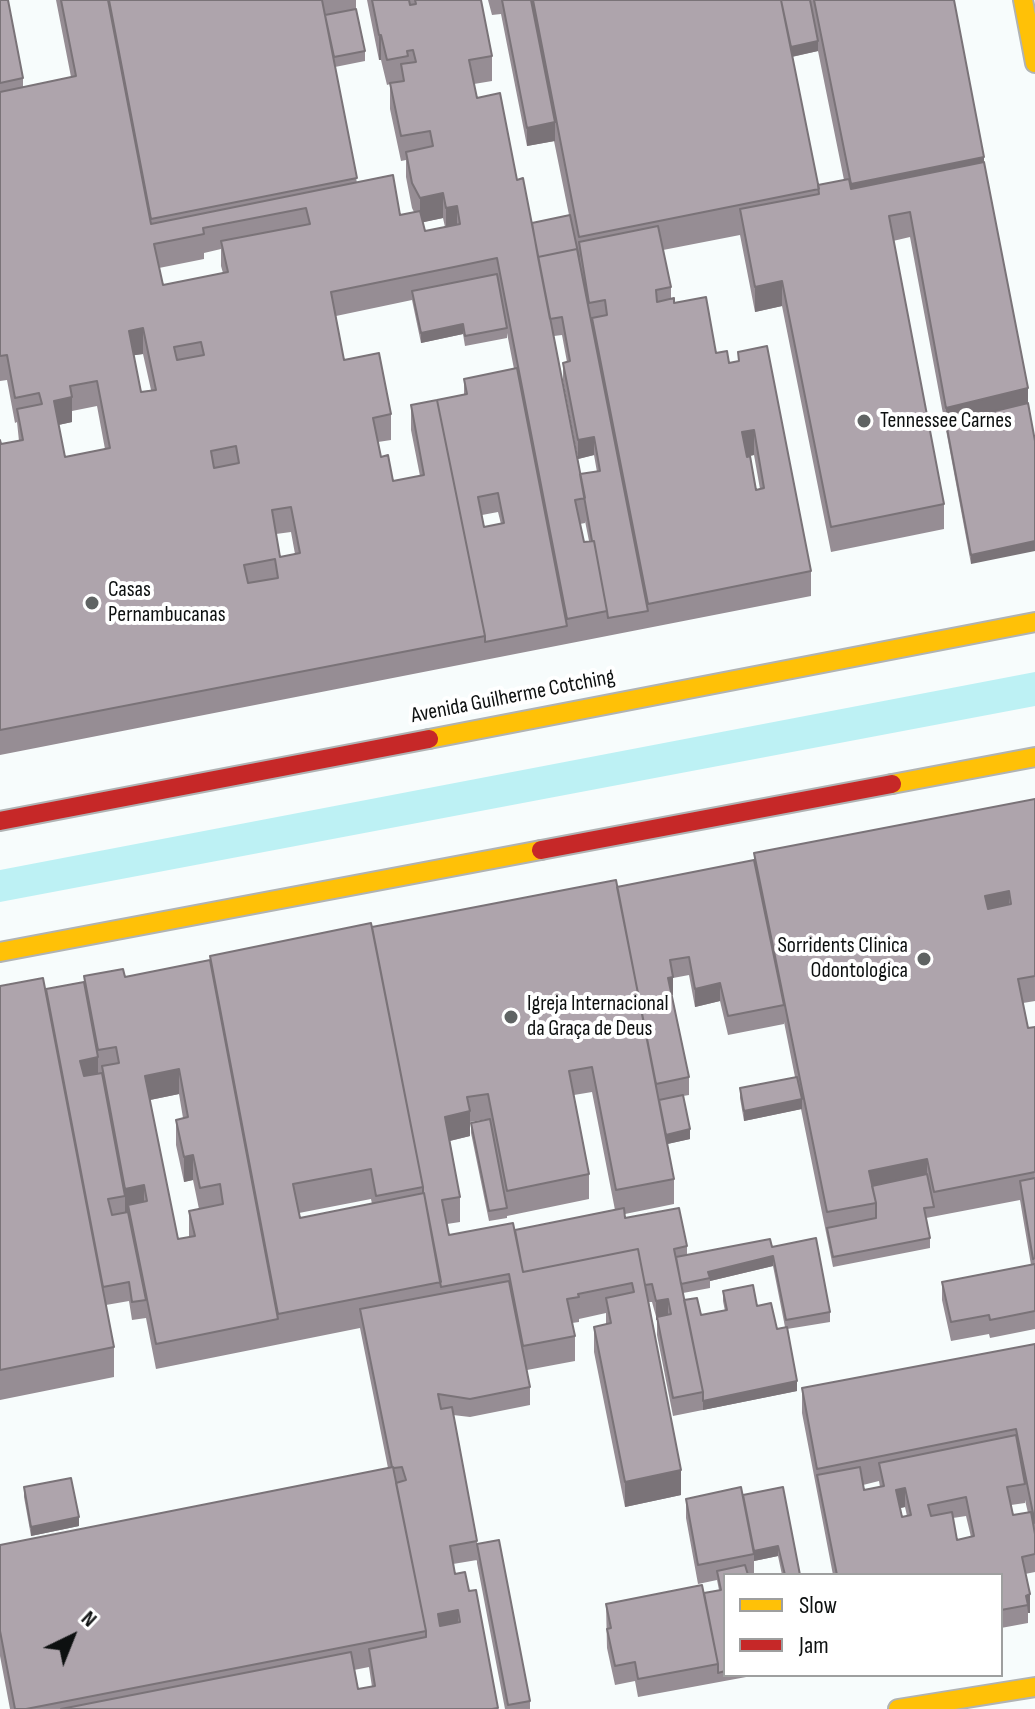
<!DOCTYPE html>
<html>
<head>
<meta charset="utf-8">
<style>
  body { margin:0 }
  #map { position:relative; width:1035px; height:1709px; overflow:hidden; background:#f7fcfc; font-family:"Sofia Sans Condensed",sans-serif }
  canvas { display:block }
  .legend { position:absolute; left:723px; top:1573px; width:280px; height:104px; box-sizing:border-box; background:#fff; border:2px solid #9e9f9f; margin:0; padding:10px 14px; list-style:none; font-size:24px; color:#0d1010 }
  .legend li { display:flex; align-items:center; gap:16px; height:40px }
  .legend b { width:40px; border:2px solid #9e9f9f }
  .north { position:absolute; left:32px; top:1597px; width:80px; height:80px; -webkit-text-stroke:6px #fff; paint-order:stroke; rotate:43deg; font-size:22px; font-weight:700; line-height:32px; text-align:center; color:#0d1010 }
  .north::after { content:''; display:block; margin:auto; width:28px; height:36px; background:#0d1010; clip-path:polygon(50% 0,100% 100%,50% 72%,0 100%) }
</style>
</head>
<body>
<div id="map">
<canvas width="1035" height="1709"></canvas>
<ul class="legend">
<li><b style="height:10px;background:#ffc107"></b>Slow</li>
<li><b style="height:10px;background:#c62828"></b>Jam</li>
</ul>
<div class="north">N</div>
</div>
<script>
const ctx = document.querySelector('canvas').getContext('2d');
ctx.lineJoin = 'round';
function paint(path, color) { ctx.fillStyle = color; ctx.fill(path, 'evenodd'); }
function trace(path, color, width, dash) { ctx.strokeStyle = color; ctx.lineWidth = width; ctx.lineCap = dash ? 'butt' : 'round'; ctx.setLineDash(dash || []); ctx.stroke(path); }
function label(font, color, halo, rows, align = 'center') {
  ctx.font = font + ' "Sofia Sans Condensed",sans-serif'; ctx.lineWidth = 8; ctx.setLineDash([]); ctx.textBaseline = 'middle'; ctx.strokeStyle = halo; ctx.fillStyle = color; for (const [text, x, y, turn = 0] of rows) {
    ctx.save(); ctx.translate(x, y); ctx.rotate((+turn || 0) * Math.PI / 180); ctx.textAlign = isNaN(turn) ? turn : align; if (halo) ctx.strokeText(text, 0, 0); ctx.fillText(text, 0, 0); ctx.restore();
  }
}
const green = new Path2D(`
  M1035,672V706L0,902V870Z`);
const slow = new Path2D(`
  M1023,0L1035,63
  M429,739L1035,622
  M892,784L1035,757
  M0,952L541,850
  M898,1709L1035,1687`);
const jam = new Path2D(`
  M0,821L429,739
  M541,850L892,784`);
const wall = new Path2D(`
  M0,0L23,78V87L71,77L56,0H356V9L365,51V61L335,67L357,183L400,215L414,212L412,208L406,177V160L401,161L390,109V84L387,85L381,60H379L367,0H409L410,5V0H481L492,56V81L474,84L477,98L517,180L532,223L569,215L554,141L527,146L501,14L492,15L488,0H954L984,157L971,564L910,237L893,241L944,504V529L831,552L782,306L755,312L740,235L663,250L671,287V299L716,353L729,363L738,361V352L811,571V596L0,755V440L1,444L19,441L17,422L15,423L7,380L0,381ZM818,51L844,180L818,185L792,57ZM443,218L445,227L425,231L423,222ZM221,249V266L223,273L163,285L159,268L204,259V253ZM412,300L421,343L463,334L465,346L507,338V333L514,369L464,379V395L411,405V430L420,476L393,481L381,457L378,442L391,440V414L344,360L336,316ZM562,335L567,362L563,363V381L578,459L594,455L597,472L580,474L554,336ZM143,354L151,390L141,392L134,355ZM97,406L105,449L65,457L58,425L72,422V411ZM754,455L760,489L756,490L746,456ZM498,512L501,524L484,527L482,515ZM585,521L589,541L584,542L580,524L585,523ZM291,532L295,554L280,557L276,534Z
  M1035,799V1001L1023,1003L1028,1028L1035,1027V1329L990,1338L989,1334L951,1341L942,1300V1282L1031,1265L1020,1200L926,1218L930,1238V1248L833,1267L801,1109L744,1121L740,1098V1088L795,1077L784,1022V1024L728,1035L720,1001L695,1007L689,975L673,978V995H672L689,1077V1095L683,1096L690,1139L667,1144L674,1179V1204L625,1214V1218L687,1246V1255L772,1247L830,1312V1322L787,1329L797,1391L673,1416L657,1335V1320L652,1302H649L681,1495L625,1507L594,1352V1327L606,1324V1313L579,1319V1322L572,1323L575,1336V1361L527,1370L530,1387V1405L470,1417L453,1415L477,1541V1560L453,1564L455,1574L498,1709H10L0,1656V1545L388,1468L360,1328L156,1369L146,1318L132,1320L129,1301L106,1305L114,1347V1377L0,1400V986L46,989L84,982V976L125,977L210,960V956L617,887L754,860V853ZM592,1092L615,1210L515,1230L449,1235L447,1224L460,1222V1197L450,1141L470,1136V1122L488,1119V1120L471,1123V1133L489,1221L507,1218V1216L589,1199V1174L574,1095ZM179,1094L183,1118L176,1120V1145L184,1182L193,1180L199,1209L189,1211V1237L178,1239L150,1100ZM371,1199L372,1204L300,1218L299,1213ZM773,1266L785,1327L777,1329L757,1306L723,1291V1301L725,1311L701,1315L684,1300L683,1293L710,1288V1281ZM369,1667L372,1687L358,1689L354,1670Z
  M1035,1344V1572L1025,1574L1030,1613H1028V1623L1001,1628V1575H833L802,1413V1388ZM879,1481L880,1487L864,1490L863,1485ZM1025,1500L1028,1513L1013,1515L1011,1505L1025,1503ZM905,1507L907,1516L902,1517L900,1508ZM966,1516L971,1537L957,1540L953,1518Z
  M24,1487L79,1526L31,1536L24,1497Z
  M743,1495L800,1575H782L778,1556L754,1561V1573L725,1575V1675H757L638,1697L635,1681L615,1685L607,1648L606,1604L704,1593L719,1590L717,1580L698,1584L686,1518V1499Z
  M477,1544L530,1701V1709H505L477,1563Z`);
const shadedWall = new Path2D(`
  M379,35H381V60H379Z
  M818,41V51L786,58V48Z
  M555,122V141L527,146V128Z
  M984,157V187L851,214V184Z
  M443,193V218L420,223V198Z
  M457,206V231L446,233V208Z
  M782,281V306L755,312V287Z
  M463,324V334L421,343V333Z
  M143,328V354L129,356V331Z
  M1028,388V413L946,423V408Z
  M72,397V422L54,426V401Z
  M754,430V455L742,458V432Z
  M594,437V455L578,459V440Z
  M1035,541V551L971,564V555Z
  M1009,891V916L985,921V896Z
  M673,977V995L668,997V978Z
  M720,983V1001L695,1007V989Z
  M98,1057V1075L80,1079V1061Z
  M179,1069V1094L145,1101V1076Z
  M802,1099V1109L744,1121V1111Z
  M470,1111V1136L445,1142V1117Z
  M690,1129V1139L663,1145V1135Z
  M193,1155V1180L184,1182V1157Z
  M927,1159V1184L871,1195L869,1171Z
  M144,1185V1210L128,1205V1214H125V1189Z
  M773,1256V1266L710,1281L708,1272Z
  M668,1299V1317L656,1320V1301Z
  M797,1381V1391L703,1410V1401Z
  M681,1470V1495L625,1507V1482Z
  M905,1488V1507L896,1509V1490Z
  M79,1517V1526L31,1536V1527Z
  M778,1546V1556L754,1561V1554L752,1552Z
  M1030,1594V1613H1028L1026,1596Z
  M458,1610V1628L438,1633V1614Z`);
const building = new Path2D(`
  M0,0H8L23,78L0,83Z
  M61,0H108L151,224L393,175L400,215L420,211L425,231L460,224L457,206L446,208L443,193L420,198L412,183L406,152L433,146L430,131L401,136L390,83L404,81L401,64L416,62L413,50L407,51L408,56L387,60L381,35H379L372,0H409L410,5L416,4L415,0H481L492,56L469,60L477,98L500,93L517,180L523,178L585,498L575,500L584,542L594,541L607,611L567,619L497,258L454,267L331,292L344,360L379,353L391,414L373,418L381,457L388,455L393,481L424,475L411,405L437,400L485,636L0,730V440L1,444L23,440L17,409L42,404L39,393L15,398L7,355L0,356V92L76,76ZM306,208L310,224L221,241L228,272L163,285L154,244L204,234L203,228ZM143,328L156,390L141,392L129,331ZM201,342L204,355L177,360L174,347ZM97,381L110,448L65,457L54,401L72,397L70,386ZM236,446L239,463L214,468L211,451ZM291,507L300,553L280,557L272,510ZM275,559L278,578L248,583L244,565Z
  M109,0H322L357,178L151,219Z
  M502,0H531L555,122L527,128Z
  M533,0H781L819,189L579,237Z
  M781,0H810L818,41L791,47Z
  M814,0H954L984,157L851,184Z
  M356,9L365,51L334,57L325,15Z
  M984,162L1028,388L946,408L910,212L889,216L944,504L831,527L782,281L755,287L740,209L819,194L818,185L849,179L851,189Z
  M570,215L579,257L577,249L538,257L532,223Z
  M658,226L671,287L656,290L657,302L674,298V303L706,297L716,353L727,351L729,363L739,361L738,352L767,346L811,571L648,604L592,318L607,315L605,300L589,303L579,242ZM754,430L764,488L756,490L750,456L747,457L742,432Z
  M577,249L648,611L608,618L607,611L594,541H592L580,474L600,471L594,437L578,440L563,363L570,361L562,317L550,319L538,257Z
  M497,274L507,328L465,336L463,324L421,333L412,291Z
  M517,368L567,626L485,642V636L437,400L467,394L464,379ZM498,493L504,523L484,527L478,497Z
  M1028,403L1035,441V541L971,555L946,423Z
  M1035,799V976L1018,979L1028,1028L1035,1027V1172L934,1192L927,1159L869,1171L876,1203L827,1212L754,853ZM1009,891L1011,904L988,909L985,896Z
  M754,860L784,1005L728,1016L720,983L695,989L689,957L670,960L673,977L668,978L689,1077L656,1084L617,887Z
  M616,880L674,1179L616,1190L592,1067L569,1071L589,1174L507,1191L488,1094L467,1097L470,1111L445,1117L460,1197L442,1200L449,1235L513,1223L523,1272L638,1249L681,1470L625,1482L594,1327L611,1323L606,1298L634,1292L632,1283L578,1294L579,1297L567,1299L575,1336L523,1346L509,1274L441,1287L424,1193H423V1187L372,927Z
  M371,923L423,1187L376,1196L371,1169L293,1184L300,1218L424,1193L441,1282L278,1314L210,956Z
  M210,960L278,1319L156,1344L128,1205L147,1201L144,1185L125,1189L102,1066L119,1063L116,1047L98,1050L84,976L123,969L125,977ZM179,1069L188,1117L176,1120L184,1157L193,1155L200,1188L220,1184L223,1204L189,1211L195,1236L178,1239L145,1076Z
  M43,978L114,1347L0,1370V986Z
  M84,982L98,1057L80,1061L84,1076L102,1073L125,1196L108,1199L112,1215L128,1212L146,1300L132,1302L129,1282L103,1287L46,989Z
  M797,1077L802,1099L744,1111L740,1088Z
  M683,1095L690,1129L666,1135L659,1100Z
  M490,1119L507,1208L489,1211L471,1123Z
  M927,1174L934,1207L924,1208L930,1238L833,1257L827,1228L876,1218V1203L872,1186Z
  M1035,1178V1258L1033,1259L1020,1181Z
  M624,1208L625,1218L679,1208L687,1246L674,1249L703,1392L673,1398L657,1317L671,1314L668,1299L656,1301L652,1284L645,1285L638,1249L523,1272L515,1230Z
  M816,1238L830,1312L786,1320L773,1256L708,1272L710,1278L681,1284L676,1257L770,1239L772,1247Z
  M1035,1264V1311L990,1320L989,1315L951,1322L942,1282Z
  M509,1281L530,1387L470,1399L438,1394L441,1409L452,1407L477,1541L450,1546L455,1574L465,1572L469,1591L476,1590L498,1708L492,1709H61L351,1652L358,1689L375,1686L369,1649L426,1637V1631L396,1483L406,1480L402,1467L394,1468L393,1467H392L360,1309ZM458,1610L460,1622L440,1626L438,1614Z
  M753,1285L757,1306L771,1303L777,1329L787,1327L797,1381L703,1401V1392L684,1300L697,1298L701,1315L727,1310L723,1291Z
  M1035,1344V1523L1016,1429L817,1469L802,1388Z
  M1016,1435L1025,1484L1007,1487L1013,1515L1031,1512L1035,1534V1554L1022,1557L1030,1594L1026,1596L1028,1605L1001,1610V1575H837L817,1475L860,1467L864,1490L884,1486L879,1463ZM905,1488L911,1515L902,1517L896,1490ZM966,1497L974,1536L957,1540L952,1512L931,1516L928,1505Z
  M393,1467L426,1631L26,1709H15L0,1631V1545Z
  M71,1478L79,1517L31,1527L24,1487Z
  M741,1487L754,1554L698,1565L686,1499Z
  M783,1487L800,1575H785L778,1546L754,1551L743,1495Z
  M499,1540L530,1701L508,1705L477,1544Z
  M745,1565L748,1575H725V1671L718,1673V1664L704,1593L721,1590L717,1571Z
  M702,1585L718,1664L638,1679L635,1662L615,1666L607,1629L611,1628L606,1604Z`);
const markers = [
  [864,421,8,"#5f6363"],
  [92,603,8,"#5f6363"],
  [924,959,8,"#5f6363"],
  [511,1017,8,"#5f6363"]
];
const poiNames = [
  ["Tennessee Carnes",880,421],
  ["Casas",108,590],
  ["Pernambucanas",108,615],
  ["Sorridents Clinica",908,946,"right"],
  ["Odontologica",908,971,"right"],
  ["Igreja Internacional",527,1004],
  ["da Graça de Deus",527,1029]
];
const streetNames = [
  ["Avenida Guilherme Cotching",513,697,-11]
];
paint(green, '#bdf1f4');
trace(slow, '#b0b3b4', 22);
trace(jam, '#b0b3b4', 22);
trace(slow, '#ffc107', 18);
trace(jam, '#c62828', 18);
paint(wall, '#968d94');
paint(shadedWall, '#7a7378');
paint(building, '#aea4ac');
trace(building, '#7a7378', 2);
for (const [x, y, r, color] of markers) { const dot = new Path2D(); dot.arc(x, y, r, 0, 2 * Math.PI); ctx.fillStyle = color; ctx.fill(dot); trace(dot, '#fff', 3); }
label('22px', '#0d1010', '#fff', poiNames, 'left');
label('22px', '#0d1010', '#fff', streetNames);
</script>
</body>
</html>
